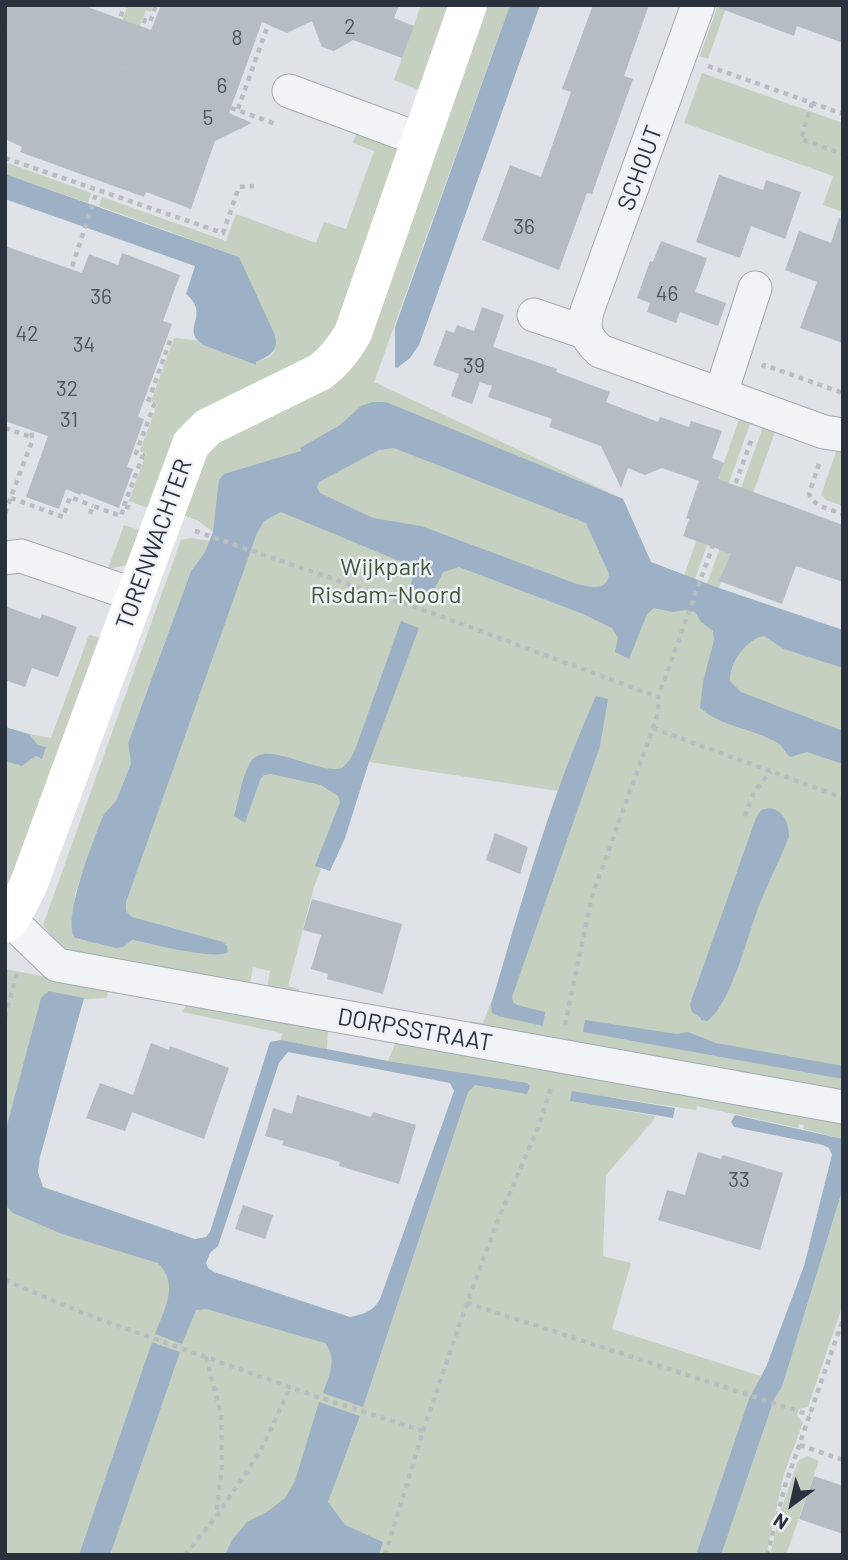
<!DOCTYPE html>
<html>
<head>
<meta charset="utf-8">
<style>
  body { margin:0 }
  #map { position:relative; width:848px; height:1560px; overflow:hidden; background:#dfe2e7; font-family:Barlow,sans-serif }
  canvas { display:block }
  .frame { position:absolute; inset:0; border:7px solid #29313d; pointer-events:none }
  .north { position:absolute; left:757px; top:1469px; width:70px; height:70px; -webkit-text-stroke:5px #eef1f5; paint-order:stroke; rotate:213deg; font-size:19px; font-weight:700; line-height:28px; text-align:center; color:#29313d }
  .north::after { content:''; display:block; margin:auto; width:24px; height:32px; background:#29313d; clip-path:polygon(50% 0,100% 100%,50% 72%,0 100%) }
</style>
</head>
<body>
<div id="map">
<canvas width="848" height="1560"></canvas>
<div class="frame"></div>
<div class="north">N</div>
</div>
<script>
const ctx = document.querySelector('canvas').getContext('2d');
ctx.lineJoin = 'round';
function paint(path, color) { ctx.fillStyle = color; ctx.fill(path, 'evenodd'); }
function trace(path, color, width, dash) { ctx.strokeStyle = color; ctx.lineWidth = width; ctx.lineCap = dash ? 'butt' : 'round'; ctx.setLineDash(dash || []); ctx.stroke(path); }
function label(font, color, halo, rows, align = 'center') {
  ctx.font = font + ' Barlow,sans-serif'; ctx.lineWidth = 5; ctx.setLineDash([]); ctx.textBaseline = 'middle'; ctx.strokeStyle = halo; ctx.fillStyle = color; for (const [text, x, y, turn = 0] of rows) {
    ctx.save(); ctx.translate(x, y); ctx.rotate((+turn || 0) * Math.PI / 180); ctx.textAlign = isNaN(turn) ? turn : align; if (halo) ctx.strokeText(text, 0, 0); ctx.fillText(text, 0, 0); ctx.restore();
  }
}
const green = new Path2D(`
  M128,5H153L151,12L146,10L127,59L110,53Z
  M421,5H455L424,92L394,80Z
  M484,5H510L374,382L623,499L651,562L684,576L741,414L752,418L695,579L685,575L843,643V1139L803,1129L804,1125L799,1124L798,1128L697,1106L696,1110L610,1097V1108L655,1116L653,1121L606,1175L603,1256L631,1263L612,1329L764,1377L782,1387L843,1188V1304L808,1407L799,1409L797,1416L803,1422L784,1474L766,1555H5V969L106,988L108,992L107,998L84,999L21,1192L202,1280L376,1340L464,1073L388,1061L396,1042L468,1028L470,1021L483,1023L575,784L561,782L558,791L369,762L371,754L318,867L321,869L314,887L288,986L299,989V993L267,988L270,971L253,967L250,983L66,953L43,925L181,540L191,538L210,541L213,532L197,520L179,514L205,450L326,386ZM205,552L95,929L153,944L131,940L126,943L79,940L73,936L75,894L100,823L104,814L116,801L131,763L128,743L191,571Z
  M718,5H727L708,59L700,56Z
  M702,73L843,123V212L823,205L833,176L684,123Z
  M358,127L386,137L399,153L340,325L321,355L211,409L151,509L129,501L146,454L140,451L157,404L151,401L174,338L195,340L203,345L256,365V362L270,357L275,350L239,257L99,206L102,197L226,241L236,214L316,243L324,222L346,229L374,151L353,143Z
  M5,162L91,193L88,203L5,174Z
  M765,421L777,426L719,588L707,584Z
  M843,449V506L826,500L821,495L836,452Z
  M124,525L143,531L127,565L108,569Z
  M89,635L102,638L5,910V761L22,766L36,756L41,758L38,745L29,734L51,738Z
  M186,1004L328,1029L327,1049L281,1040L282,1033L183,1012Z
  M807,1456L819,1461L786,1555H770L780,1513L798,1461Z`);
const water = new Path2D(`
  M510,5H540L419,345L410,358L397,368L395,367V327Z
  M5,174L239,257L274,333C280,351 271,355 256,362V365L203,345C179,328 212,316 186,294L195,266L5,199Z
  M373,402H386L623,499L651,562L719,588L843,630V668L784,649L764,636C746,639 729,663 730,681L741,692L843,731V764L807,752L791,757C784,753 783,745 776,742C751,728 722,727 700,708L703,682L714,640L713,631L701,622L695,612L685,610L673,612L654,608L647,614L629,659L615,652L618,638L612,628L583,614L459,567L443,572L431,596L410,587C413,579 415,572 409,565L281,512L264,521L257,533L126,902V911L132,917L223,942L227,946L228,952C215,961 151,943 132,940L123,947L116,948L75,938C62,919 92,845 100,823L104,814L116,801L131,763L128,743L191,571L205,552L213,532L219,480L224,474L301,451L300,448L340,425L361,406ZM394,448L586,523L609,574C607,592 591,587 577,584L421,526L373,518L320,493L317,487L319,482L379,450Z
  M401,621L419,628L369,762L345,838L330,871L315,866L340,802L338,796L321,785L271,774L264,775L260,780L245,823L234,816C239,800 241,778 250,763C265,737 315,775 342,768L349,761L355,750Z
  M596,696L608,699L600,746L512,997L513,1002L517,1005L545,1012L543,1026L498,1016L492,1013L491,1005C522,901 551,795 596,696Z
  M5,727L29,734L38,745L46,747L42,759L36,756L22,766L5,761Z
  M769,808C784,810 789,824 789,837C780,859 769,881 760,903C749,930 731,1006 707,1021L701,1020V1018L692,1012L690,1004L756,818L761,810Z
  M49,991L84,998L40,1157L38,1172L43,1187L195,1239L206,1237L210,1232L270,1042L281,1040L388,1061L527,1083L530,1086L527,1094L475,1085L468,1092L363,1407L323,1393C329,1376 338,1359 325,1343L206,1309L196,1310L182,1344L155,1334C164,1310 180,1285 158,1263L62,1234L13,1213L6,1206L5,1133L41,998ZM288,1052L450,1083L454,1091L380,1299C373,1312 363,1314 350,1317L214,1272L208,1268L206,1263L210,1253L218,1246L279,1063Z
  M585,1020L677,1034L688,1032L716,1043L843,1066V1079L583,1032Z
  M572,1091L675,1108L673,1118L570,1101Z
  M735,1115L843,1139V1188L782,1387L774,1399L721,1555H696L749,1399L766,1367L804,1266L832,1155L829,1148L823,1145L734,1127L731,1122Z
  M152,1342L180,1352L110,1555H79Z
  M319,1402L360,1416L328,1502L345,1525L383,1542L379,1555H225L232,1540L247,1522L267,1512L285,1498L295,1481Z`);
const building = new Path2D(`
  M5,5H82L151,30L161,5H399L394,18L414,26L402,58L353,40L334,51L322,47L312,21L287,33L262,22L229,113L252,123L215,141L191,209L146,192L144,197L20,152L22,147L5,139Z
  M593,5H649L624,76L633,79L592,194L587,193L559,270L482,240L510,165L541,177L571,92L562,89Z
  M720,5H843V43L797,26L794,36L719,8Z
  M719,175L763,190L766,180L801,192L785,239L751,226L740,258L696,242Z
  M839,218L843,219V343L800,328L817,282L785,270L799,231L831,243Z
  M661,241L707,258L695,292L726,303L718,326L680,312L676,323L647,312L650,303L637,298L650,261L653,262Z
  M5,246L82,273L89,254L118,265L122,253L180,275L163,321L172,324L138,417L144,419L127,467L133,469L119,508L81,493L80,495L66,489L59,509L26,497L48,436L5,421Z
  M482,307L504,315L493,347L557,369L556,372L610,392L606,402L658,422L660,417L689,427L691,421L722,431L712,458L724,463L718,479L843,525V582L796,566L782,604L719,581L731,554L683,536L689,519L686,518L699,481L662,468L645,475L628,468L621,488L601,446L549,427L552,419L488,397L492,386L480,382L472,404L451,396L459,374L433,365L446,330L454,333L457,325L474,331Z
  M5,606L40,619L42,614L77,627L58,677L32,668L25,687L5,680Z
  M495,833L528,847L520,874L486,860Z
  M312,899L402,924L383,994L327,979L328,974L311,969L321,935L303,930Z
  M151,1043L169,1050L170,1046L229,1068L204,1139L132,1112L125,1131L86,1118L100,1083L133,1095Z
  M297,1095L371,1117L373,1112L416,1125L399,1184L339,1166L340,1162L282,1145L284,1141L265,1136L273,1108L292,1114Z
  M698,1152L721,1159L723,1155L783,1173L760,1250L658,1220L667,1190L685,1195Z
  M243,1205L273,1215L265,1239L235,1229Z
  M814,1476L843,1486V1534L799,1519Z`);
const path = new Path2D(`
  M5,27L276,124
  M103,63L125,5
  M708,66L843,114
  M126,70L145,20L150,22L156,5
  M812,103L801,139L843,154
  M238,109L275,5
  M5,158L223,233L239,187L254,186
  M763,368L764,365L843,393
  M5,428L31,437
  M819,464L809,494C814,507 830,509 843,514
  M11,498L63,517L70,497L93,506
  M124,506L143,455L136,453L154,405L148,402L171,338
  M5,513L32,441L31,405L75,284L71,270L97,191
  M90,514L93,506L121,516L124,506L130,508
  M195,531L440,616L658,697
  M653,728L843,798
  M745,816L754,792L771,771
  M5,1017L18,970
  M565,1025L592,896L653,728L658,713V697L752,438
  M5,1280L88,1315L309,1394L423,1431
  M467,1303L810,1415
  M206,1357L221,1414L222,1468L216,1514
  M800,1445L843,1460
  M185,1555L216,1517L260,1452L290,1388
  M385,1555L423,1431L467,1303L496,1225L538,1128L552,1085
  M767,1555L785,1486L843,1319`);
const street = new Path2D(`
  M698,5L587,311C583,330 585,337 600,351L824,432L843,435
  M289,91L421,140
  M534,315L584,332
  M721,393L755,288
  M5,558L21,556L135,595
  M10,920L57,965L843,1107`);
const secondary = new Path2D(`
  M5,924L10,920L28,886L191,444L208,427L320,372C335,361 344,349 353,333L468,5`);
const numberNames = [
  ["2",350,27],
  ["8",237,38],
  ["6",222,86],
  ["5",208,118],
  ["36",524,227],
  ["46",667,294],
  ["36",101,297],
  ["42",27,334],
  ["34",84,345],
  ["39",474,366],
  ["32",67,389],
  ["31",69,420],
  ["33",739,1180]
];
const streetNames = [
  ["SCHOUT",640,168,-70],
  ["TORENWACHTER",154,544,-70],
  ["DORPSSTRAAT",415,1030,10]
];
const parkNames = [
  ["Wijkpark",386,567],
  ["Risdam-Noord",386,595]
];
paint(green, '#c5d0c0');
paint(water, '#9cb1c5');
paint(building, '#b6bcc3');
trace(street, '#a5a9b1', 35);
trace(path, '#b9bdc2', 4.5, [5, 5]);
trace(street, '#f1f3f6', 33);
trace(secondary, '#fff', 38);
label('21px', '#4c545e', null, numberNames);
label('24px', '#29313d', '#eef1f5', streetNames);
label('24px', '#3e5837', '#eef1f5', parkNames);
</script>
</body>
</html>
